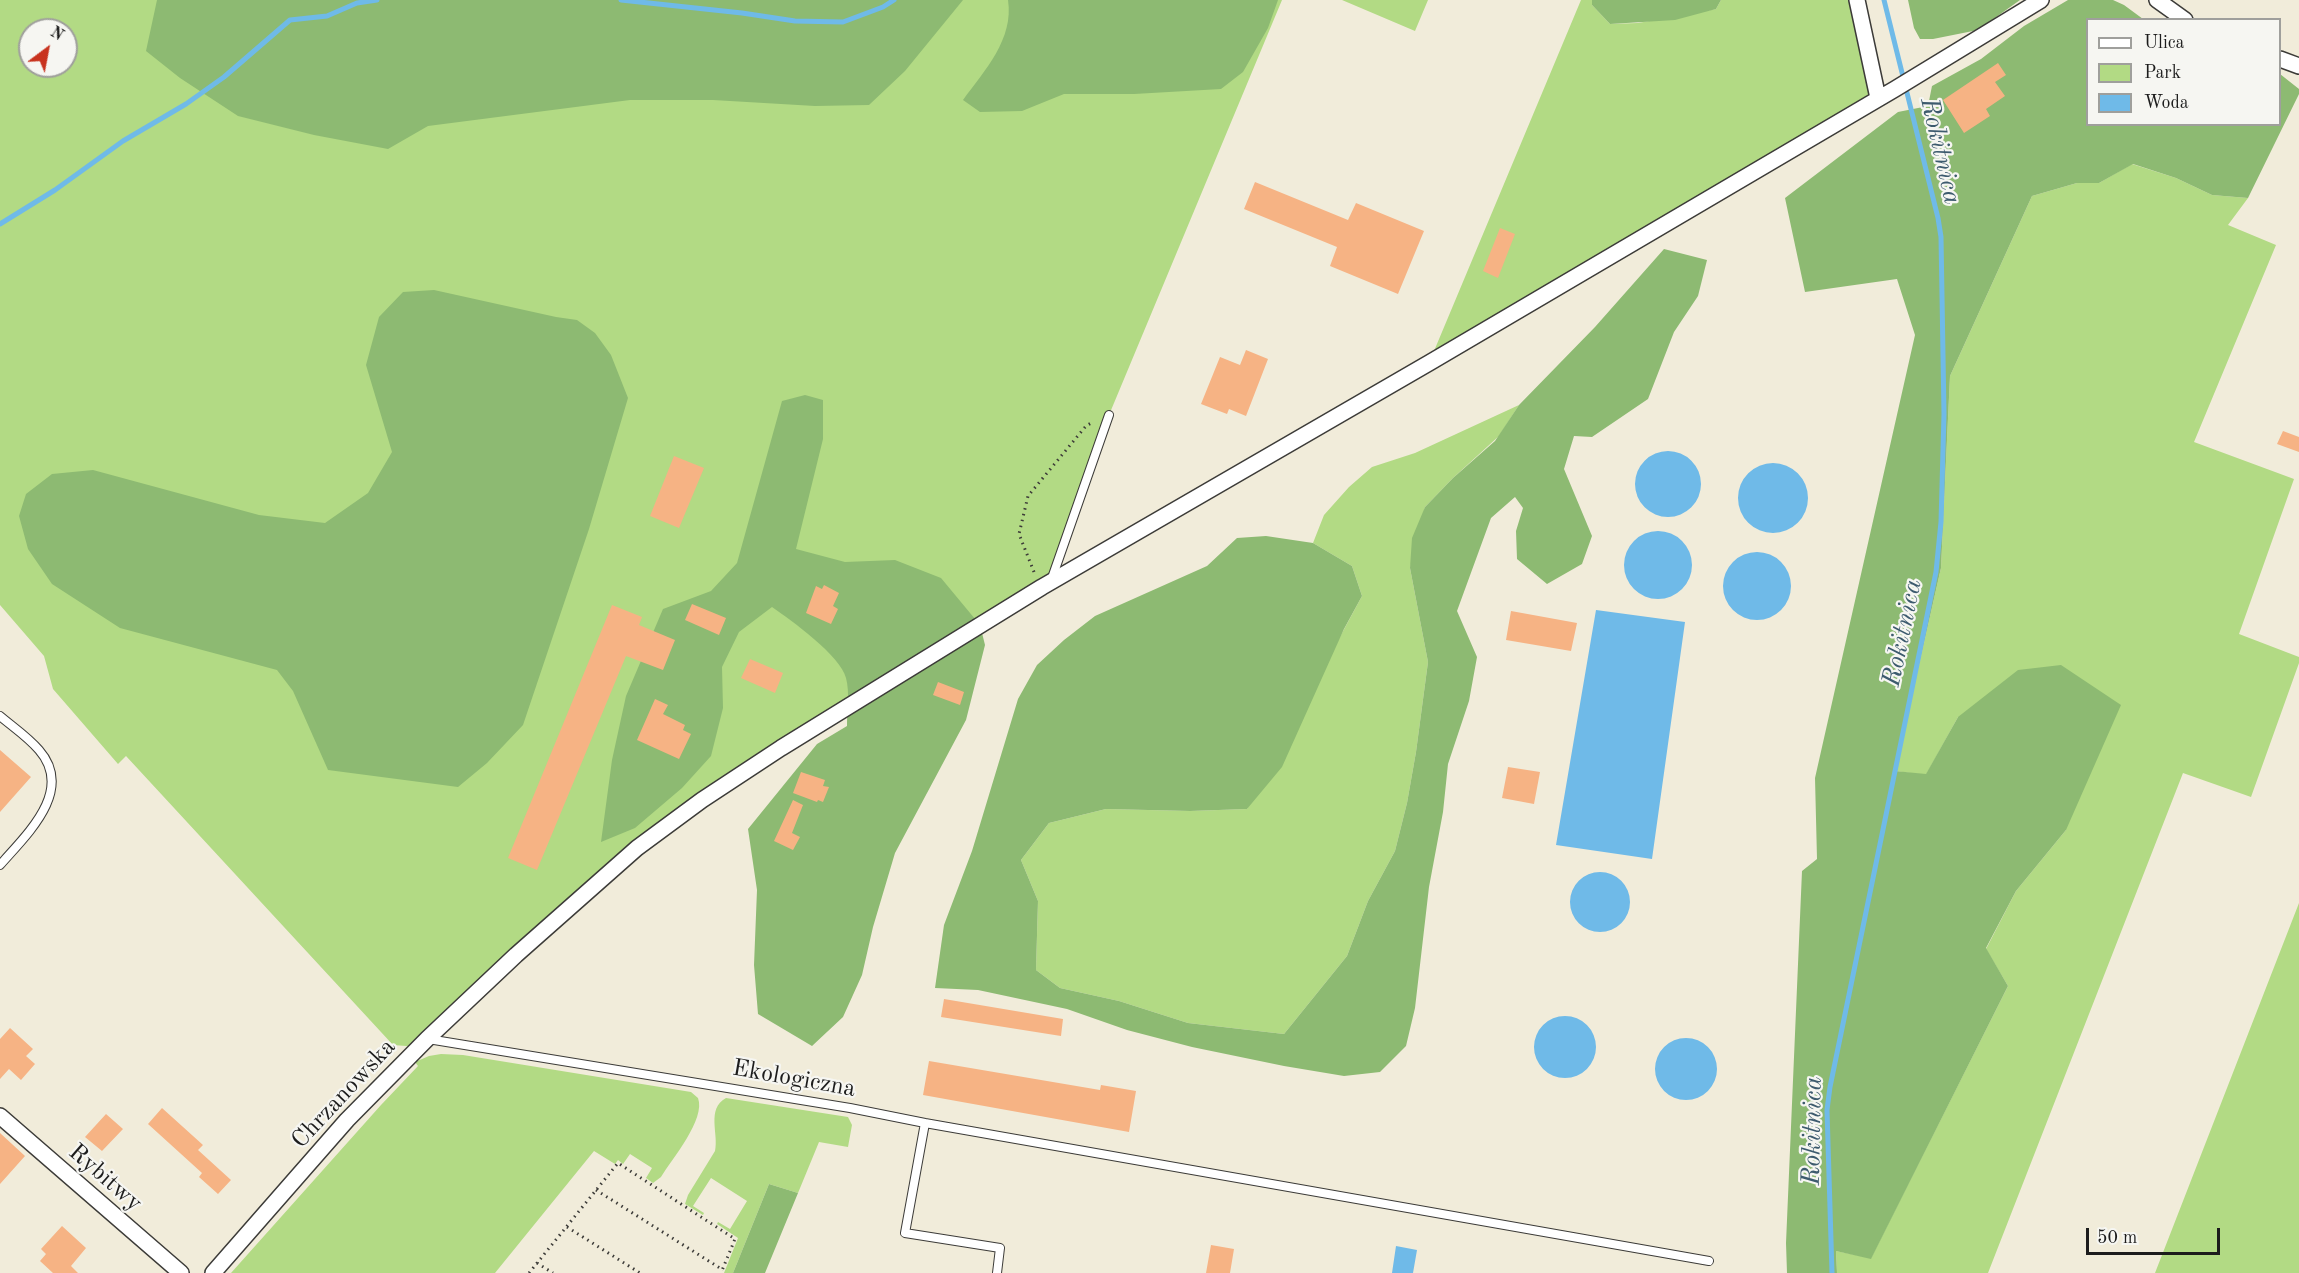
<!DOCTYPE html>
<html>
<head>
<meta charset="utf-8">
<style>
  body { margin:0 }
  #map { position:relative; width:2299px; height:1273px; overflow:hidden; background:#f1ecda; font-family:"Old Standard TT",serif }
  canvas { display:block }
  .legend { position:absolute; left:2086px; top:18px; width:195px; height:108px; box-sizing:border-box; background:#f6f6f2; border:2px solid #9f9f9c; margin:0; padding:8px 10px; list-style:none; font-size:18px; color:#1c1c1c }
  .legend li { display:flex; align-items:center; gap:12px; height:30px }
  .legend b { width:30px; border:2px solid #9f9f9c }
  .north { position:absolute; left:18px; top:18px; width:60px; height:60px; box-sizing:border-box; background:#f6f6f2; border:2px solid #9f9f9c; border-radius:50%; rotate:32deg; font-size:16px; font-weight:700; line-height:24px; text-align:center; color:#1c1c1c }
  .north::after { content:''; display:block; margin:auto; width:21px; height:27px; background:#c8321e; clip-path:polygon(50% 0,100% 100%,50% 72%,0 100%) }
  .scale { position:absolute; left:2086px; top:1228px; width:134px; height:27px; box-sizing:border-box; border:3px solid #1c1c1c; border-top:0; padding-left:8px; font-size:18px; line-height:21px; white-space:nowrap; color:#1c1c1c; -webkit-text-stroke:4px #f6f6f2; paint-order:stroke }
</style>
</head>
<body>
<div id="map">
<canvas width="2299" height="1273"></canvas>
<ul class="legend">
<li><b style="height:8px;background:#fff"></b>Ulica</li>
<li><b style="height:16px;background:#b2da84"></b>Park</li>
<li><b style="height:16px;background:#6fbae8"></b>Woda</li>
</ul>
<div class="north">N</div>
<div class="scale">50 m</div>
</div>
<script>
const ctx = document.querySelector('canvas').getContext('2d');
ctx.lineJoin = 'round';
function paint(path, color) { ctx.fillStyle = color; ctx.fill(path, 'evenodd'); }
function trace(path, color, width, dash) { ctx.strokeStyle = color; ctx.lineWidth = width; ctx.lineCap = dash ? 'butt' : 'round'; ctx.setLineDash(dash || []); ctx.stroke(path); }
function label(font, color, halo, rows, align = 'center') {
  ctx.font = font + ' "Old Standard TT",serif'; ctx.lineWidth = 4.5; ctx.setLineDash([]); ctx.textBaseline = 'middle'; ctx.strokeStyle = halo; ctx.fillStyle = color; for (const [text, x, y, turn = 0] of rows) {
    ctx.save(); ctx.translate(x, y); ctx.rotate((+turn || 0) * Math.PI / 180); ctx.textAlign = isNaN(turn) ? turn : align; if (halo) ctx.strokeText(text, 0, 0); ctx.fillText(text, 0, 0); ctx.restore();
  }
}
const green = new Path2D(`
  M0,0H1282L1109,415L1051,582L702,800L419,1047L393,1045L126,756L118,764L53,689L44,656L0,605ZM30,30H66V66H30Z
  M1342,0H1428L1415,31Z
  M1581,0H1592V5L1610,24L1638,23L1716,9L1721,0H1857L1878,98L1429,363Z
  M2132,164L2176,178L2212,195L2248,198L2228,225L2276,245L2194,442L2294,479L2239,634L2299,657V663L2251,797L2183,773L1988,1273H1837L1836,1251L1871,1258L2008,986L1986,949L2016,891L2066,830L1958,717L1926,775L1895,771L1941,568L1950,376L2032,196L2077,183H2099Z
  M1519,405L1499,436L1453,478L1425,507L1410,568L1428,662L1416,752L1407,803L1395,851L1368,901L1347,956L1284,1034L1188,1023L1119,1001L1060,988L1036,970L1038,901L1021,860L1049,823L1106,809L1190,811L1247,809L1362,596L1352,566L1313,543L1324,515L1349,487L1372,467L1415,453Z
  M2299,903V1273H2155Z
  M441,1054L463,1055L691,1092L698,1098C706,1119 672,1159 661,1177L653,1183L646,1178L652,1168L630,1154L623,1164L618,1160L615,1164L594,1151L495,1273H231L381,1105L418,1066L415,1062L429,1056Z
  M726,1098L848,1117L852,1125L848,1147L819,1142L798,1193L769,1184L733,1273H724L738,1238L717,1224L718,1222L730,1229L747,1201L711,1178L693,1206L704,1213L703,1215L685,1204L688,1195L715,1151C719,1134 706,1109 726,1098Z`);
const forest = new Path2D(`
  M157,0H963L905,71L869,105L815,106L713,100H630L428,126L388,149L314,135L238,116L180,78L146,51Z
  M1008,0H1278L1268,28L1243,72L1221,89L1134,94H1064L1022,111L980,112L963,100C985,70 1014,39 1008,0Z
  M1592,0H1721L1716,9L1675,20L1610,24L1592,5Z
  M1908,0H2020L1978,30L1933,39H1920L1914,28Z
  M2068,0H2113L2124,5L2143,19L2088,20V124H2280V74L2299,89V94L2248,198L2212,195L2176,178L2133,164L2099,183H2077L2032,196L1950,376L1941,568L1895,771L1926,774L1958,717L2018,670L2061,665L2121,705L2066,830L2016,891L1986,948L2008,986L1871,1259L1836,1251L1837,1273H1787L1786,1243L1802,871L1817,859L1815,778L1915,335L1897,279L1805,292L1785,198L1898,112L1928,106L1932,86L1981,59L2024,26Z
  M1664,249L1707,260L1698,296L1674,332L1648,399L1592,437L1574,436L1564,469L1592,536L1582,564L1547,584L1517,559L1516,531L1523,508L1515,497L1491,518L1457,611L1477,657L1469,701L1448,764L1443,812L1429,887L1415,1008L1406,1046L1380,1072L1344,1076L1284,1066L1192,1047L1127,1030L1067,1009L978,990L935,988L944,925L972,851L1018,699L1037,665L1064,640L1095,616L1207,566L1237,538L1266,536L1313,543L1352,566L1362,596L1344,629L1282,767L1247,809L1190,811L1106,809L1049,823L1021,860L1038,901L1036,970L1060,988L1119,1001L1188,1023L1284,1034L1347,956L1368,901L1395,851L1407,803L1416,752L1428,662L1410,568L1412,538L1425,507L1453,478L1495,441L1519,405L1595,327Z
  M434,290L556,317L577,320L595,333L611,355L628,398L589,529L523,725L487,763L458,787L328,770L293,691L277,670L120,628L52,584L28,549L19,516L26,494L52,474L93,470L259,515L325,523L368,493L392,452L366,365L379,317L403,292Z
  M805,395L823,400V439L796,549L845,562L895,560L941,578L980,625L985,645L966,720L895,853L873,927L862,975L843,1017L812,1046L758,1014L754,965L757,890L748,829L817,744L847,726C847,711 850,693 846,678C841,656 791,620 772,607L739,632L722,667L723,708L711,756L682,788L635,828L601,842L612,760L626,696L663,609L711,591L737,563L782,401Z
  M769,1184L798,1193L765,1273H733Z`);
const water = new Path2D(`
  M1635 484a33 33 0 1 1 66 0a33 33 0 1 1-66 0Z
  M1738 498a35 35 0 1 1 70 0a35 35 0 1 1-70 0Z
  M1624 565a34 34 0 1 1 68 0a34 34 0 1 1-68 0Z
  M1723 586a34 34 0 1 1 68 0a34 34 0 1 1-68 0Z
  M1596,610L1685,622L1652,859L1556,845Z
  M1570 902a30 30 0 1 1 60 0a30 30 0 1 1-60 0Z
  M1534 1047a31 31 0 1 1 62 0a31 31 0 1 1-62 0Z
  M1655 1069a31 31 0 1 1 62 0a31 31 0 1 1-62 0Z
  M1396,1246L1417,1250L1413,1273H1392Z`);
const stream = new Path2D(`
  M621,0L742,13L795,21L843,22L883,7L894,0
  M0,224L55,190L123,141L186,104L224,77L290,20L327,16L357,3L377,0
  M1832,1273L1827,1110L1830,1087L1936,572L1941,522L1944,414L1941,237L1938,218L1884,0`);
const building = new Path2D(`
  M1998,63L2006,75L1995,82L2005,96L1986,109L1990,116L1964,133L1943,100Z
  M1255,182L1348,220L1356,203L1424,231L1398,294L1330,266L1337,247L1244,209Z
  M1500,228L1515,234L1498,278L1483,271Z
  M1246,350L1268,359L1246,416L1229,409L1227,414L1201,404L1220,357L1240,365Z
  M2283,431L2299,437V452L2277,444Z
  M674,456L704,468L679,528L650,516Z
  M824,585L839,593L833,606L838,609L831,624L806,613L816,586L822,589Z
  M692,604L726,618L719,635L685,620Z
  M612,605L642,617L639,625L675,640L663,670L626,656L537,870L508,858Z
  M1511,611L1577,623L1571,651L1506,640Z
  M750,659L783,673L775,693L741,678Z
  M938,682L964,692L960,705L933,695Z
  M655,699L668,705L663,714L685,725L683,730L691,734L679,759L637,740Z
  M0,750L31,777L0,812Z
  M1508,767L1540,772L1534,804L1502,798Z
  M801,772L825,780L823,786L829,787L823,802L818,800L817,802L793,793Z
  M793,800L803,805L792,833L800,837L793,850L774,841Z
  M944,999L1063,1019L1061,1036L941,1017Z
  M10,1028L33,1049L26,1056L35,1064L21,1080L9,1069L0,1079V1039Z
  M929,1061L1100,1090L1101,1085L1136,1091L1129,1132L923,1095Z
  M162,1108L203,1145L198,1150L231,1180L218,1194L199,1177L202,1173L148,1124Z
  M106,1114L123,1129L102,1151L85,1137Z
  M0,1133L25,1156L0,1184Z
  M62,1226L86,1248L71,1266L78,1273H53L40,1261L46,1254L41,1249Z
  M1211,1245L1234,1249L1230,1273H1206Z`);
const path = new Path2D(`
  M1034,572L1019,534L1028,496L1086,426L1093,422
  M596,1190L723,1270
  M567,1227L640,1273
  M537,1263L553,1273
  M529,1273L618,1163L735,1239L721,1273`);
const lane = new Path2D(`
  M1052,578L1109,415
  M0,716C13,727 28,737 39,750C75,791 26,835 0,865
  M428,1039L850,1108L925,1123L905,1233L1000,1248L997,1273
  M925,1123L1709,1261`);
const street = new Path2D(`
  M1857,0L1878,98
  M2157,0L2185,20
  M2280,59L2299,66
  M0,1116L181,1273
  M213,1273L347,1120L427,1039L516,955L637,848L702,800L781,748L1042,587L1429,363L1895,89L2041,0`);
const streetNames = [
  ["Ekologiczna",794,1079,10],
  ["Chrzanowska",344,1094,-47],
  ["Rybitwy",105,1178,41]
];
const waterNames = [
  ["Rokitnica",1940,151,77],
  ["Rokitnica",1903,633,-78],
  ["Rokitnica",1813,1131,-89]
];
paint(green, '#b2da84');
paint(forest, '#8dba72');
paint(water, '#6fbae8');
trace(stream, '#6fbae8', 5);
paint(building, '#f6b384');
trace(lane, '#3c3b38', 10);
trace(street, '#3c3b38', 18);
trace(path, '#3c3b38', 3, [1.5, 4.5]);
trace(lane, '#fff', 8);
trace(street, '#fff', 15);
label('24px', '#1c1c1c', '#f6f6f2', streetNames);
label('italic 26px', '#3d5b6e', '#f6f6f2', waterNames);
</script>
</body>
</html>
